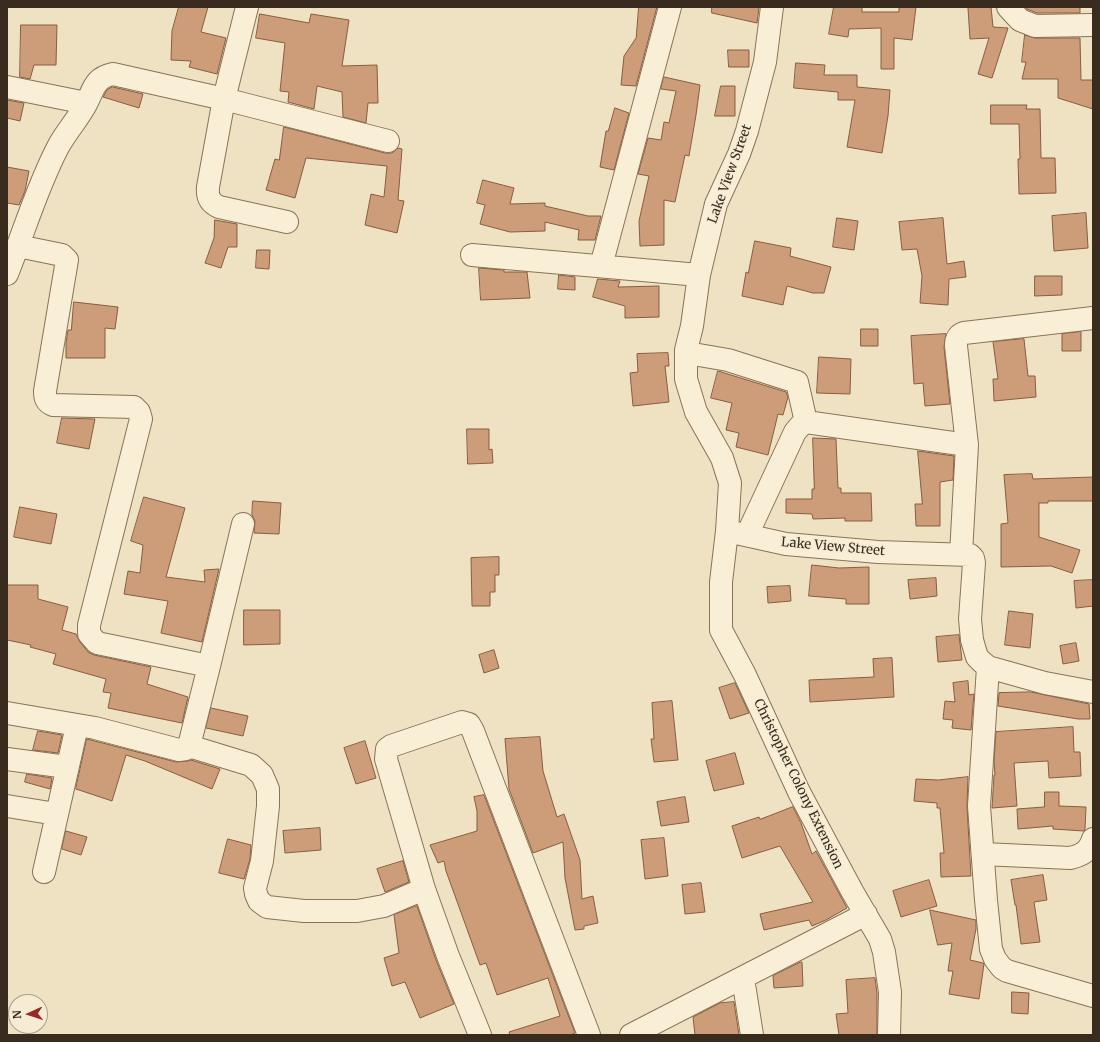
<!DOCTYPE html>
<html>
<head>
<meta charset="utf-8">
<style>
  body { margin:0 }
  #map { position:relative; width:1100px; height:1042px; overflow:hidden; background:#eee2c3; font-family:Merriweather,serif }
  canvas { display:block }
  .frame { position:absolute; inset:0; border:8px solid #392b1e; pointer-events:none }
  .north { position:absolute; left:8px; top:994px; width:40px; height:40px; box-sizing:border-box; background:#f6ecd3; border:1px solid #aa9f8b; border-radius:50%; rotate:267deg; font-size:11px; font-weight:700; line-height:16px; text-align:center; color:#392b1e }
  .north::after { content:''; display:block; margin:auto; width:14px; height:18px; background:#992929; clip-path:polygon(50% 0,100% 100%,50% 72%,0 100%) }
</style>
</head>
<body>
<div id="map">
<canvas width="1100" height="1042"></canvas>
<div class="frame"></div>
<div class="north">N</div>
</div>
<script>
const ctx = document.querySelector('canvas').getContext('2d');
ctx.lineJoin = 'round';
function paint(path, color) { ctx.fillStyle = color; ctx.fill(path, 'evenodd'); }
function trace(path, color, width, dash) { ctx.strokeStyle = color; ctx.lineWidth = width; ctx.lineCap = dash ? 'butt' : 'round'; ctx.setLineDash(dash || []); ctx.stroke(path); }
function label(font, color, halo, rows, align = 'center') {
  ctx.font = font + ' Merriweather,serif'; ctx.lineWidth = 3.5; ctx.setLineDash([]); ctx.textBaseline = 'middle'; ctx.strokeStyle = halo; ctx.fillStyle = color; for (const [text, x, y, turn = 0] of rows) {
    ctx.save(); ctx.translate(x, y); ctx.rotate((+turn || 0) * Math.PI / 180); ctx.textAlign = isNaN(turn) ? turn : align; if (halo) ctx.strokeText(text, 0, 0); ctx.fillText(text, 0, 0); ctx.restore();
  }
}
const building = new Path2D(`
  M179,7H208L201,32L226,38L217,74L189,67L191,61L171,60L172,31Z
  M639,7H657L636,86L621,85L624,56L636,38Z
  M712,7H759L757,23L712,13Z
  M834,7H862V12H899V7H916L912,40L894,38V69H881V28L849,29L848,37L829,34Z
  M984,7H991L993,27L1008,28L992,78L978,74L989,38L970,39L968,8Z
  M1027,7H1080V13H1037L1027,9Z
  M260,14L309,23L311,14L349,20L342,66L377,65L378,103H368L366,123L343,117L342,92L317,86L314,109L288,102L289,92L280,91L285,43L256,38Z
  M21,25H57L56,65H34L30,79L20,77Z
  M1025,35L1035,38H1080L1081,80H1093V109L1058,98V79H1022L1026,62H1022Z
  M728,50H749V67H729Z
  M796,63L825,65L824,75H857V87L890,90L888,116L882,153L847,147L855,100H838V92L794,88Z
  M664,77L700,85L696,115L689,156L685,155L675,202L664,200V245L640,246L639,221L649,176L638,174L648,138L661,140L664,122L669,123L676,91L661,89Z
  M721,86H735V116H715Z
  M113,87L143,94L139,108L103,97L107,90Z
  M7,100L24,103L20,121L7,118Z
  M991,105H1027L1026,109H1040L1041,158H1055L1056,193L1019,194L1018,159H1020L1019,124H991Z
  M615,108L629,113L614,170L600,167L606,131H608Z
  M284,127L385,153H392L398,148L402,149L398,200L404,201L397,233L365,225L371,194L384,197L387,166L306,158L295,198L266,190L275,159L279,160Z
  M7,167L29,171L25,191L19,205L7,203Z
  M483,180L514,188L510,204L545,203V206L588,216H601L595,240H578L579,230L545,222V231L510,232L480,224L485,205L477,203Z
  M1086,213L1088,248L1054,251L1052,216Z
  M837,218L858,221L854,250L833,247Z
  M943,218L947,264L964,261L966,277L949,279L948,305L920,303L922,276L917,249L902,250L899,222Z
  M215,220L237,224V247H228L221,268L205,263L214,238Z
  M755,241L791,248L790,256L831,267L824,293H813L787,286L783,305L742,296L746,272L748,273Z
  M257,250H270L269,269L256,268Z
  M479,268L504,270V272H527L530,298L481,300Z
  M559,275L575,277V290L558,289Z
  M1035,276H1062V295L1035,296Z
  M598,279L620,281L618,287L659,286V317L625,318V306L593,297Z
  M74,302L118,307L115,329L105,328V358H66V343L68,330H71Z
  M861,329H878V346H861Z
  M1081,332V351H1062V334Z
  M946,334L944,347L950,404L925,406L923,383L914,384L911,336Z
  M1024,339L1028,376H1035L1036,397L994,401L993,379H998L993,342Z
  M668,353L669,366H665L669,402L633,406L630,373L638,372L637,354Z
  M819,357L851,359L850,394L817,393Z
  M718,371L786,392L788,397L783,415L778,414L768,455L736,447L739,433L726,430L732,403L711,398Z
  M62,418L95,419L89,449L57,443Z
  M467,429H489V450L492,449L493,463L468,464Z
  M813,438L836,439L838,488H841V493H871L872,521H845V518L813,519L812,514L786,513V499H812V489H814Z
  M918,451L954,456L953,480L940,482V526H916L915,504H922Z
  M1032,474L1033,479L1093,477V501H1048V503H1039V537L1080,550L1072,573L1051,566L1001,567V524L1008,523L1004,475Z
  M144,497L185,508L166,577L205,582L204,570L219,569L202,642L161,633L168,601L124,594L128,571L140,573L143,545L131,541Z
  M253,501L281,503L279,534L254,533L255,521L252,515Z
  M20,507L57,514L51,544L14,537Z
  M499,557V575H495V592H490V606H472L471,558Z
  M812,565L839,568L869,567V604H846V599L809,596Z
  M936,578L937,596L910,599L908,580Z
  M1093,580V606L1076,608L1074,581Z
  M7,585H38V599L68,607L62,630L76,634L80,642L88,652L94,655L151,667L147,684L188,697L182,723L108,708L111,693L103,692L106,679L53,664L56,654L30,647L31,645L7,640Z
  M790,586L791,601L768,603L767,587Z
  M244,610H280V644L244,645Z
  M1009,611L1033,614L1030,648L1005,645Z
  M959,635L962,660L938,662L936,637Z
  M1076,643L1079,661L1063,664L1060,646Z
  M494,650L499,668L484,673L479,655Z
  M892,658L894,697L810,702L809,680L874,677L873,659Z
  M968,681L969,695L974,694L971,730L952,728L953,720L943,719L945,701L955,702L953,683Z
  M735,683L749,713L730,719L719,688Z
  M1031,692L1089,704L1090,719H1078L998,706L999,693Z
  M672,701L678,760L654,762L651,739H654L652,703Z
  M211,708L248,716L243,736L206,728Z
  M1073,727L1074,752H1080L1081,776L1049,778L1048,761L1014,763L1017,806L992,808L994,775H995L994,761L996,732Z
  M38,731L62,735L58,753L33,750Z
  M540,737L543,771L557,817L564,814L580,860L582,899L593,896L598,923L584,926V929L575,930L565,878L563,842L533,853L509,789L505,739Z
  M87,739L176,762L188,761L191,760L220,769L212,789L145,761L126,755L112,801L76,789Z
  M365,741L376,778L356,784L344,748Z
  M735,753L744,784L714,791L706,761Z
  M27,774L52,778L50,789L25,782Z
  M968,777L967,807L971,876L941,877L940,853H944L940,808H937V803L914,801L916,779L938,780Z
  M1045,792H1059V806L1086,807L1085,829L1084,831L1053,829V826L1018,829L1017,809L1044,807Z
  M484,795L575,1033L570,1035H510L509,1032L560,1016L548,978L497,995L486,963L480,965L446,871L444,861L438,863L430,845L477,831V811L474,797Z
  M685,797L689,822L661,826L657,802Z
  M793,807L801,823L812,854L816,851L847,908L826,920L812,926L809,920L764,930L760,914L813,902L780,846L742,858L732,826L759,817L760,819Z
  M320,828L321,850L285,853L283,831Z
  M66,831L87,837L81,855L62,849Z
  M664,838L668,876L645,879L641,840Z
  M228,839L251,845L250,859L244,879L219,873Z
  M403,861L409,882L385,892L377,869Z
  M1043,875L1047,900L1034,902L1040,942L1021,944L1016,905H1015L1011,880Z
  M929,880L937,906L901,917L893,891Z
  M701,883L705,912L685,914L682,885Z
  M417,906L436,960L454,1004L420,1018L405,982L392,986L384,958L399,953L394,915Z
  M930,910L976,920V929L970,960L983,963L984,964L979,999L949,994L953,971H948L952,943L938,945Z
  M801,962H802L803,986L774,988L773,976Z
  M875,978L877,993V1035H839L836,1014L848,1013L846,980Z
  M1012,992L1029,993L1028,1014L1012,1013Z
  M734,1002L739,1035H695L693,1017L720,1003Z`);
const minor = new Path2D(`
  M772,7L765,62L747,131L739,154L716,204L699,275L692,326L686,350V379L696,412L722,458L730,483L727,531L786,544L878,552L970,555L973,558L974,563L970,619L972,640L977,657L982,662L988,667L1045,683L1093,692
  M1008,7L1020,20L1035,26L1093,25
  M7,87L86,103
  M287,222L219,207C210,203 207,197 208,187L224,99L388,141
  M18,246L62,255L67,260L45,391C45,398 46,402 53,405L134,407L139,412L141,419L89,625V634L97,643L209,666
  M472,255L699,275
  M601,266L670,7
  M7,274C24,232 37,187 58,147C66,132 78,119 86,104C94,89 94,78 113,74L224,99L247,7
  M687,353L728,360L797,382L806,422
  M727,531L721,582V630L745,675L799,792L852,891L880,939L884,952L890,992L889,1035
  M747,535L795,432L801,425L806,422L967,445
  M961,554L967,445L956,346C956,340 958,335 964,333L1093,318
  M988,667L979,806L986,900L991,949L995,959L1002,968L1007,971L1093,996
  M7,713L95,728L179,750L186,749L189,746L209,666L243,524
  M189,746L251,765L262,775L268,789V806L262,861L255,888L256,894L259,901L267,907L304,911H357L384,906L424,889
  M7,759L67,767
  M7,806L56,814
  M983,854L1070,858C1083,855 1089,851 1093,839
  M44,872L77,726
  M743,978L752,1035
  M480,1035L448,956L424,889L386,759L387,749L391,746L462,722L469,724L473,731L589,1035
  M631,1035L866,914`);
const streetNames = [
  ["Lake View Street",730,174,-70],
  ["Lake View Street",833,547,5],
  ["Christopher Colony Extension",798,784,64]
];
paint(building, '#cd9c78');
trace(building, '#885d3f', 1);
trace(minor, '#897359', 24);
trace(minor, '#f9efd6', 22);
label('13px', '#392b1e', '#f6ecd3', streetNames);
</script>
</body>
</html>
